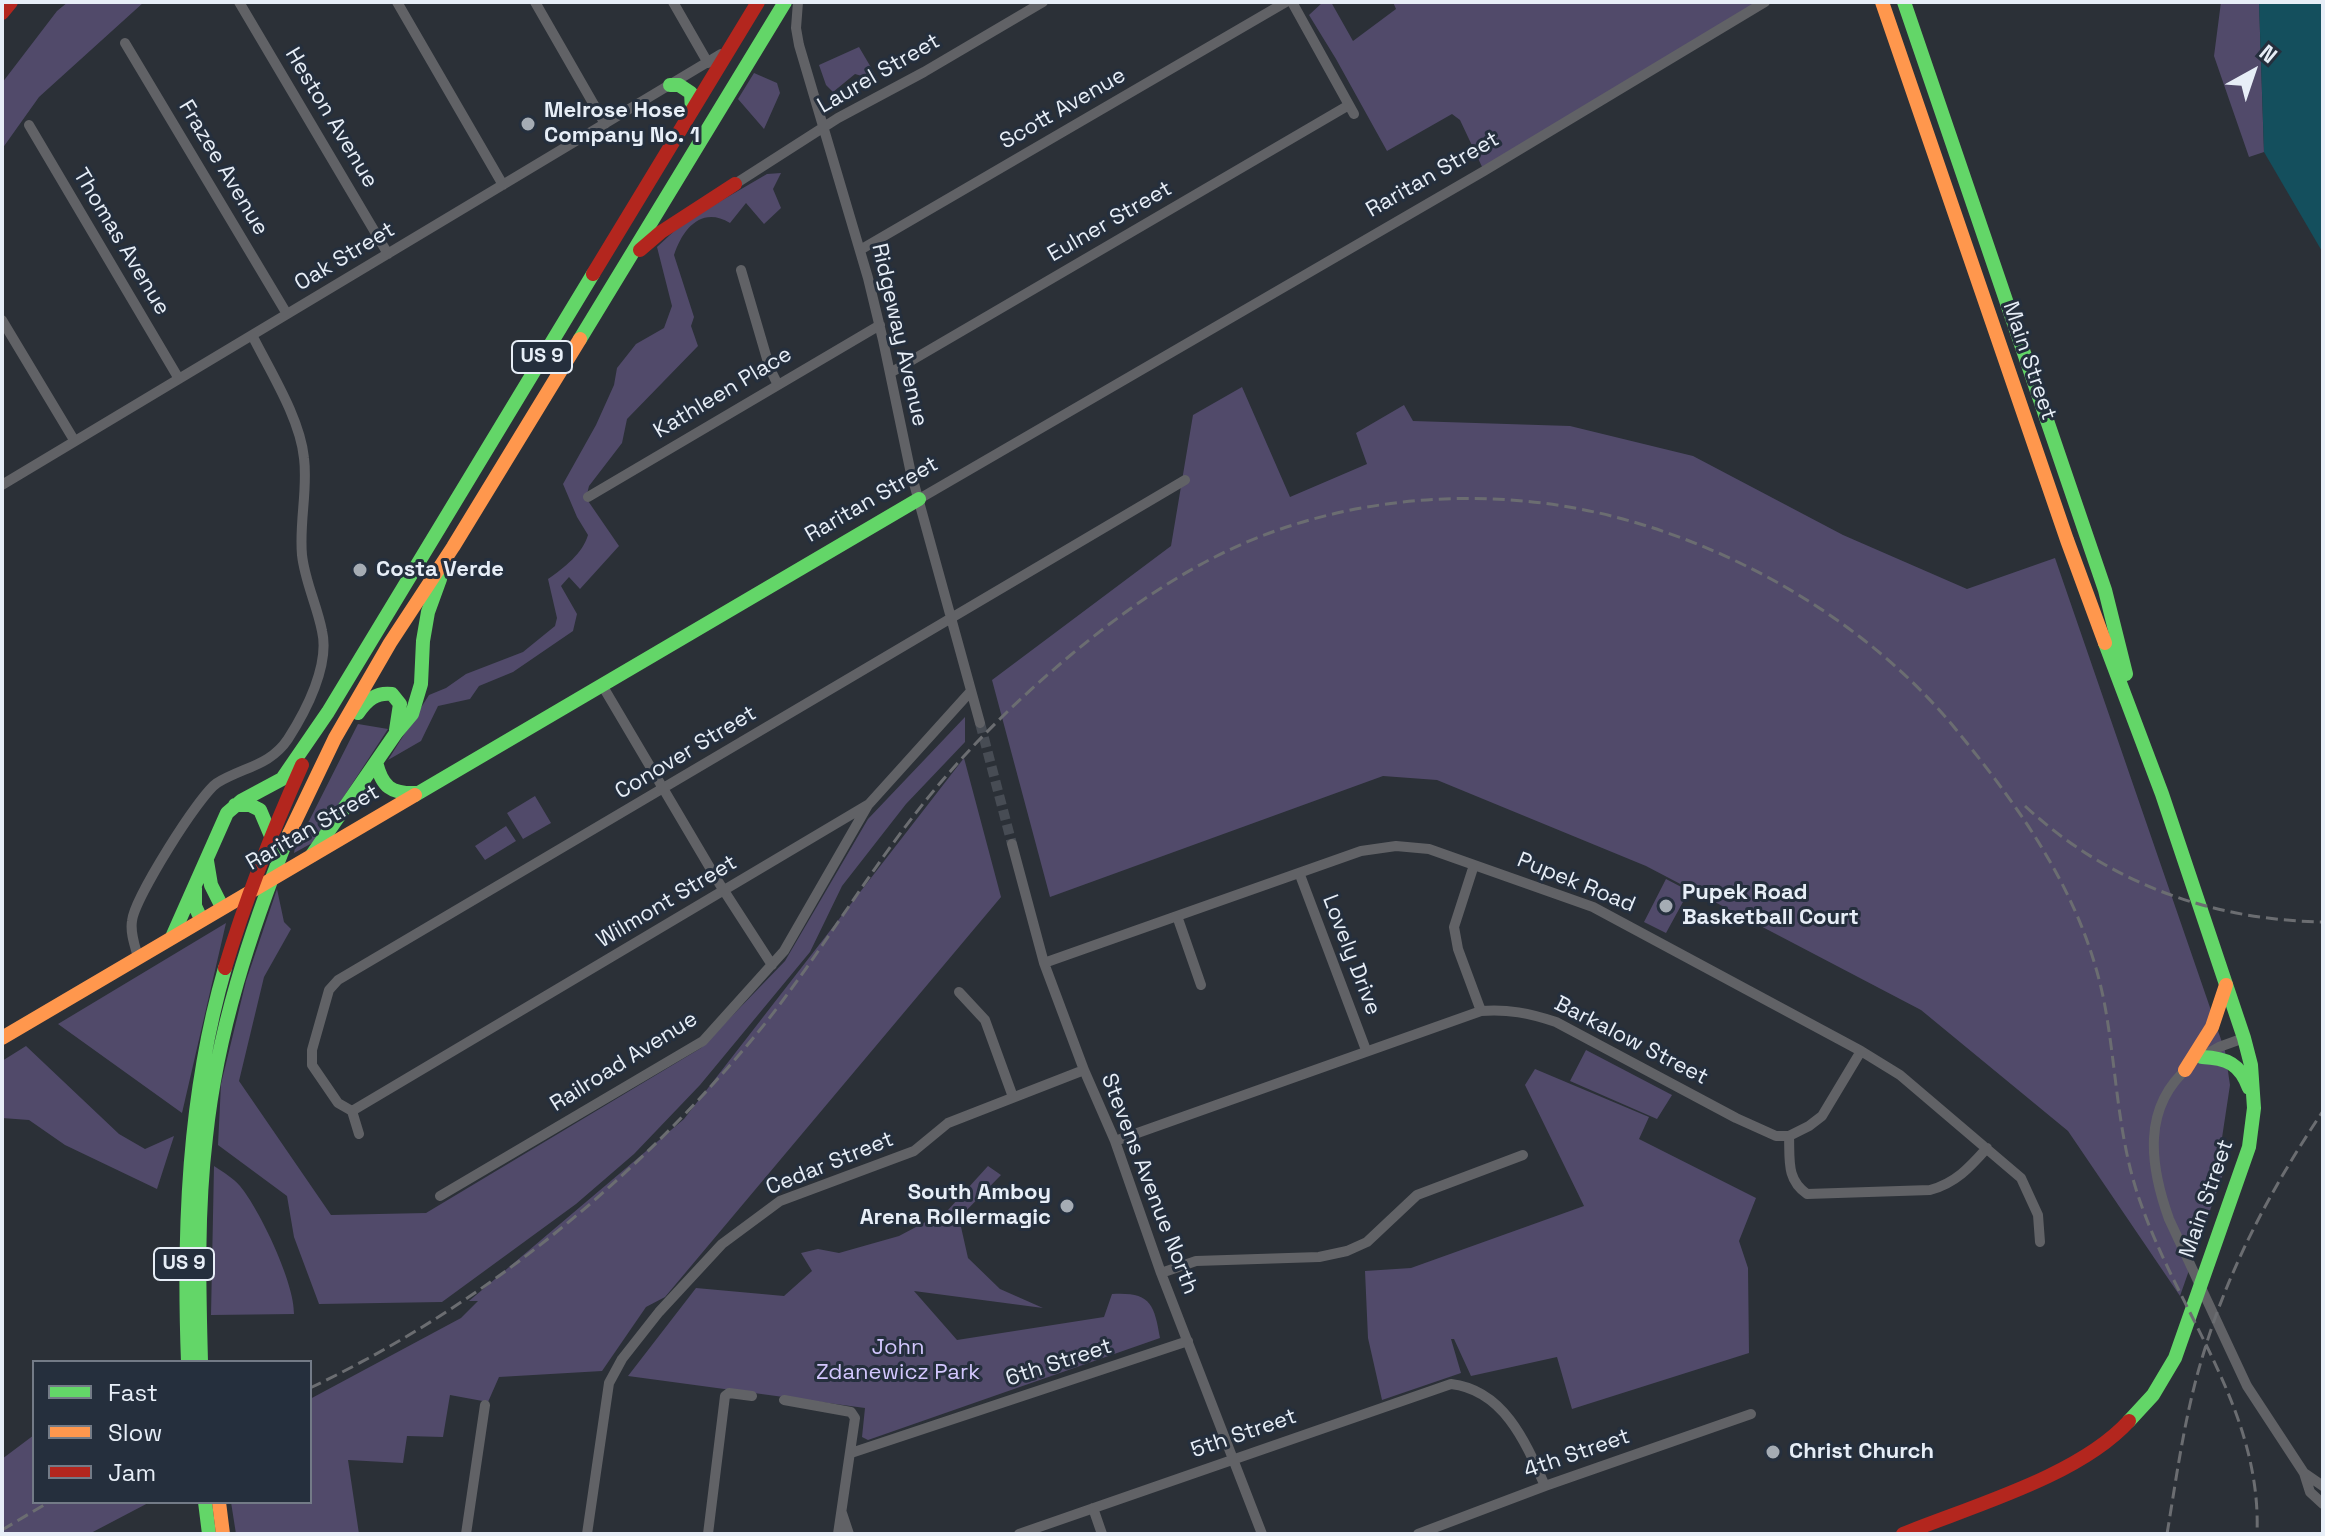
<!DOCTYPE html>
<html>
<head>
<meta charset="utf-8">
<style>
  body { margin:0 }
  #map { position:relative; width:2325px; height:1536px; overflow:hidden; background:#2b3037; font-family:"Space Grotesk",sans-serif }
  canvas { display:block }
  .frame { position:absolute; inset:0; border:4px solid #e7eef7; pointer-events:none }
  .legend { position:absolute; left:32px; top:1360px; width:280px; height:144px; box-sizing:border-box; background:#252f3d; border:2px solid #737b87; margin:0; padding:10px 14px; list-style:none; font-size:24px; color:#e7eef7 }
  .legend li { display:flex; align-items:center; gap:16px; height:40px }
  .legend b { width:40px; border:2px solid #737b87 }
  .north { position:absolute; left:2213px; top:32px; width:80px; height:80px; -webkit-text-stroke:6px #252f3d; paint-order:stroke; rotate:40deg; font-size:22px; font-weight:700; line-height:32px; text-align:center; color:#e7eef7 }
  .north::after { content:''; display:block; margin:auto; width:28px; height:36px; background:#e7eef7; clip-path:polygon(50% 0,100% 100%,50% 72%,0 100%) }
</style>
</head>
<body>
<div id="map">
<canvas width="2325" height="1536"></canvas>
<div class="frame"></div>
<ul class="legend">
<li><b style="height:10px;background:#63d668"></b>Fast</li>
<li><b style="height:10px;background:#ff974d"></b>Slow</li>
<li><b style="height:10px;background:#b3261e"></b>Jam</li>
</ul>
<div class="north">N</div>
</div>
<script>
const ctx = document.querySelector('canvas').getContext('2d');
ctx.lineJoin = 'round';
function paint(path, color) { ctx.fillStyle = color; ctx.fill(path, 'evenodd'); }
function trace(path, color, width, dash) { ctx.strokeStyle = color; ctx.lineWidth = width; ctx.lineCap = dash ? 'butt' : 'round'; ctx.setLineDash(dash || []); ctx.stroke(path); }
function label(font, color, halo, rows, align = 'center') {
  ctx.font = font + ' "Space Grotesk",sans-serif'; ctx.lineWidth = 6; ctx.setLineDash([]); ctx.textBaseline = 'middle'; ctx.strokeStyle = halo; ctx.fillStyle = color; for (const [text, x, y, turn = 0] of rows) {
    ctx.save(); ctx.translate(x, y); ctx.rotate((+turn || 0) * Math.PI / 180); ctx.textAlign = isNaN(turn) ? turn : align; if (halo) ctx.strokeText(text, 0, 0); ctx.fillText(text, 0, 0); ctx.restore();
  }
}
const green = new Path2D(`
  M68,2H144L39,97L2,149V83L57,11Z
  M1323,2H1331L1353,41L1396,9L1393,2H1766L1484,171L1460,120L1452,114L1387,151L1336,59L1309,15Z
  M2221,2H2259L2264,152L2249,157L2214,56Z
  M859,47L879,81L855,74L833,92L826,85L819,65Z
  M754,73L777,83L780,93L764,129L738,99Z
  M781,173L773,189L781,208L764,224L746,203L730,223C702,206 683,228 674,255L694,317L691,326L698,346L627,419L622,443L589,486L586,498L619,546L580,589L569,577L561,586L577,614L573,631L513,672L479,686L470,699L438,706L421,741L388,760L429,695L446,688L466,674L523,652L555,626L557,618L548,579C564,568 583,553 588,535L577,517L563,484L596,425L614,385L617,368L636,344L664,328L672,306L657,247L683,223L767,174Z
  M1242,387L1290,497L1367,464L1356,433L1404,405L1413,421L1570,426L1693,456L1843,535L1967,589L2055,558L2225,1051L2230,1085L2220,1151L2225,1168L2180,1296L2068,1131L1921,1010L1646,866L1437,780L1383,776L1050,897L992,680L1171,546L1193,415Z
  M965,717V742L906,804L842,886L810,952L700,1085L634,1154L576,1204L442,1302L319,1304L294,1237L287,1196L218,1145L221,1084L246,981L277,889L284,922L291,929L264,977L239,1081L331,1215L426,1213L701,1048L785,961L868,819Z
  M358,724L388,729L314,842L294,853L296,841L309,821Z
  M964,758L1001,897L665,1297L646,1307L602,1371L499,1377L488,1402L450,1395L443,1437L407,1436L403,1463L348,1460L359,1534H236L231,1502H310V1399L461,1318L478,1301H469L684,1119Z
  M535,796L551,823L523,839L507,813Z
  M506,826L516,841L485,860L475,846Z
  M1666,879L1689,891L1666,933L1644,922Z
  M226,923L182,1113L58,1024Z
  M26,1046L119,1134L145,1149L174,1136L157,1189L65,1145L29,1120L2,1118V1061Z
  M1586,1050L1672,1095L1657,1119L1570,1081Z
  M1535,1069L1649,1117L1639,1139L1756,1198L1739,1241L1748,1268L1749,1353L1572,1409L1557,1357L1471,1376L1454,1339H1451L1461,1373L1382,1400L1368,1338L1365,1271L1411,1268L1584,1206L1525,1085Z
  M214,1166C223,1172 233,1178 240,1186C260,1210 295,1284 294,1314L211,1315Z
  M988,1166L1001,1175L959,1218L968,1258L1000,1289L1043,1308L914,1291L957,1340L1104,1317L1112,1294C1150,1292 1154,1303 1160,1338L868,1440L862,1437L865,1408L628,1376L696,1288L784,1296L812,1271L801,1253L818,1249L839,1253L899,1236L948,1210Z
  M34,1435V1502H150L89,1534H2V1459Z`);
const water = new Path2D(`
  M2259,2H2323V253L2264,152Z`);
const streetTunnel = new Path2D(`
  M980,723L1012,844`);
const street = new Path2D(`
  M239,2L388,254
  M397,2L503,185
  M535,2L605,124
  M673,2L708,63
  M798,2L796,28L799,45L868,278L883,340L910,469L980,723
  M1292,2L1354,114
  M125,43L287,314
  M29,125L179,379
  M735,184L838,118L924,72L1043,2
  M860,250L1286,2
  M741,270L770,369L777,383
  M2,320L74,440
  M890,373L1349,105
  M2,485L721,54
  M588,497L880,325
  M919,499L1484,171L1765,2
  M602,685L719,883L772,965
  M1012,844L1044,963L1084,1070L1115,1141L1161,1273L1262,1534
  M1474,865L1454,927L1458,949L1481,1011
  M1300,875L1366,1050
  M1177,916L1201,985
  M138,957C135,946 130,933 132,921C134,899 199,795 217,783C243,767 270,766 288,739C306,711 330,665 322,631C317,605 305,582 302,555C299,522 308,490 304,458C300,418 270,371 252,335
  M1044,963L1361,851L1396,846L1429,849L1593,907L1861,1051L1900,1075L2021,1178L2038,1215L2040,1242
  M959,992L985,1020L1013,1097
  M2203,1056L2219,1047L2244,1038
  M2190,1066C2141,1107 2150,1166 2169,1219L2247,1386L2304,1473L2310,1492L2323,1504
  M352,1111L338,1103L312,1065V1050L329,990L338,980L1185,480
  M352,1111L869,804L971,691
  M352,1111L359,1134
  M1789,1136C1790,1160 1786,1179 1807,1194L1930,1190C1956,1183 1970,1167 1987,1148
  M1115,1141L1481,1011C1508,1009 1529,1013 1556,1022L1736,1118L1776,1136H1789L1809,1126L1822,1116L1861,1051
  M440,1196L703,1041L784,951L868,805
  M1161,1273L1196,1261L1319,1257L1347,1251L1367,1242L1417,1195L1523,1155
  M784,1400L851,1412L855,1418L838,1534
  M851,1453L1188,1341
  M2304,1473L2323,1486
  M1093,1508L1102,1534
  M842,1513L849,1534
  M466,1534L485,1405
  M587,1534L609,1383L622,1359L659,1312L722,1244L780,1201L914,1151L948,1123L1084,1070
  M708,1534L725,1396L729,1393L752,1396
  M1019,1534L1451,1384C1504,1390 1526,1443 1545,1486
  M1418,1534L1545,1486L1751,1414`);
const fast = new Path2D(`
  M1904,2L2105,590L2126,674
  M670,85H679L691,93L692,110
  M580,339L785,2
  M2105,643L2162,794L2244,1038L2251,1065L2254,1108L2249,1147L2175,1358L2153,1395L2129,1421
  M358,713C367,700 376,692 392,694L400,704L396,730
  M376,762C382,787 391,794 417,793
  M415,795L919,499
  M235,805H250L260,810L271,836
  M312,855L396,733L412,714L421,684L423,641L428,612L440,579
  M207,861L211,885L222,907
  M195,888V906L201,919
  M172,937L227,813L241,801L282,779L328,712L593,274
  M2202,1057C2227,1058 2240,1064 2249,1088
  M188,1362C183,1230 188,1096 225,968
  M201,1362C199,1287 197,1212 206,1137C217,1032 250,932 289,834
  M205,1502L209,1534`);
const slow = new Path2D(`
  M1882,2L2067,540L2105,643
  M289,834L335,738L390,643L453,547L580,339
  M2,1038L415,795
  M2185,1070L2212,1027L2226,985
  M219,1502L223,1534`);
const jam = new Path2D(`
  M2,13L11,2
  M640,250L661,232L735,184
  M593,274L758,2
  M225,968C246,898 272,832 302,765
  M1903,1534C1972,1506 2079,1476 2129,1421`);
const rail = new Path2D(`
  M2025,806C2108,883 2211,920 2323,922
  M310,1388C476,1309 618,1194 738,1056C803,982 852,896 912,818C957,759 1010,706 1066,659C1111,621 1159,586 1211,559C1327,498 1472,484 1599,513C1734,544 1871,624 1958,732C2024,813 2083,897 2104,1001C2117,1069 2117,1138 2141,1204C2180,1315 2262,1411 2257,1534
  M2,1530L49,1502
  M2167,1534C2177,1474 2185,1413 2203,1355C2229,1267 2272,1187 2323,1111`);
const markers = [
  [528,124,8,"#a5acb4"],
  [360,570,8,"#a5acb4"],
  [1666,906,8,"#a5acb4"],
  [1067,1206,8,"#a5acb4"],
  [1773,1452,8,"#a5acb4"]
];
const shields = [
  [542,357,60],
  [184,1264,60]
];
const shieldNames = [
  ["US 9",542,357],
  ["US 9",184,1264]
];
const streetNames = [
  ["Laurel Street",879,74,-30],
  ["Scott Avenue",1063,109,-30],
  ["Heston Avenue",331,118,59],
  ["Frazee Avenue",223,168,59],
  ["Raritan Street",1433,175,-30],
  ["Eulner Street",1110,222,-30],
  ["Thomas Avenue",121,242,59],
  ["Oak Street",345,257,-31],
  ["Ridgeway Avenue",899,335,77],
  ["Main Street",2029,361,71],
  ["Kathleen Place",723,393,-31],
  ["Raritan Street",872,500,-30],
  ["Conover Street",686,753,-31],
  ["Raritan Street",313,828,-30],
  ["Pupek Road",1576,883,22],
  ["Wilmont Street",667,902,-31],
  ["Lovely Drive",1351,955,69],
  ["Barkalow Street",1631,1041,27],
  ["Railroad Avenue",624,1062,-32],
  ["Cedar Street",830,1164,-22],
  ["Stevens Avenue North",1149,1184,69],
  ["Main Street",2207,1199,-71],
  ["6th Street",1059,1363,-18],
  ["5th Street",1244,1434,-19],
  ["4th Street",1577,1454,-19]
];
const poiNames = [
  ["Melrose Hose",544,111],
  ["Company No. 1",544,136],
  ["Costa Verde",376,570],
  ["Pupek Road",1682,893],
  ["Basketball Court",1682,918],
  ["South Amboy",1051,1193,"right"],
  ["Arena Rollermagic",1051,1218,"right"],
  ["Christ Church",1789,1452]
];
const parkNames = [
  ["John",898,1348],
  ["Zdanewicz Park",898,1373]
];
paint(green, '#514a6a');
paint(water, '#144f5d');
trace(streetTunnel, '#474c54', 10, [10, 5]);
trace(street, '#616266', 10);
trace(fast, '#63d668', 14);
trace(slow, '#ff974d', 14);
trace(jam, '#b3261e', 14);
trace(rail, '#6b6d71', 3, [12, 6]);
for (const [x, y, r, color] of markers) { const dot = new Path2D(); dot.arc(x, y, r, 0, 2 * Math.PI); ctx.fillStyle = color; ctx.fill(dot); trace(dot, '#252f3d', 3); }
for (const [x, y, w] of shields) { const box = new Path2D(); box.roundRect(x - w / 2, y - 16, w, 32, 6); ctx.fillStyle = '#252f3d'; ctx.fill(box); trace(box, '#e7eef7', 2); }
label('bold 20px', '#e7eef7', null, shieldNames);
label('22px', '#e7eef7', '#252f3d', streetNames);
label('bold 22px', '#e7eef7', '#252f3d', poiNames, 'left');
label('22px', '#d3c7fe', '#252f3d', parkNames);
</script>
</body>
</html>
